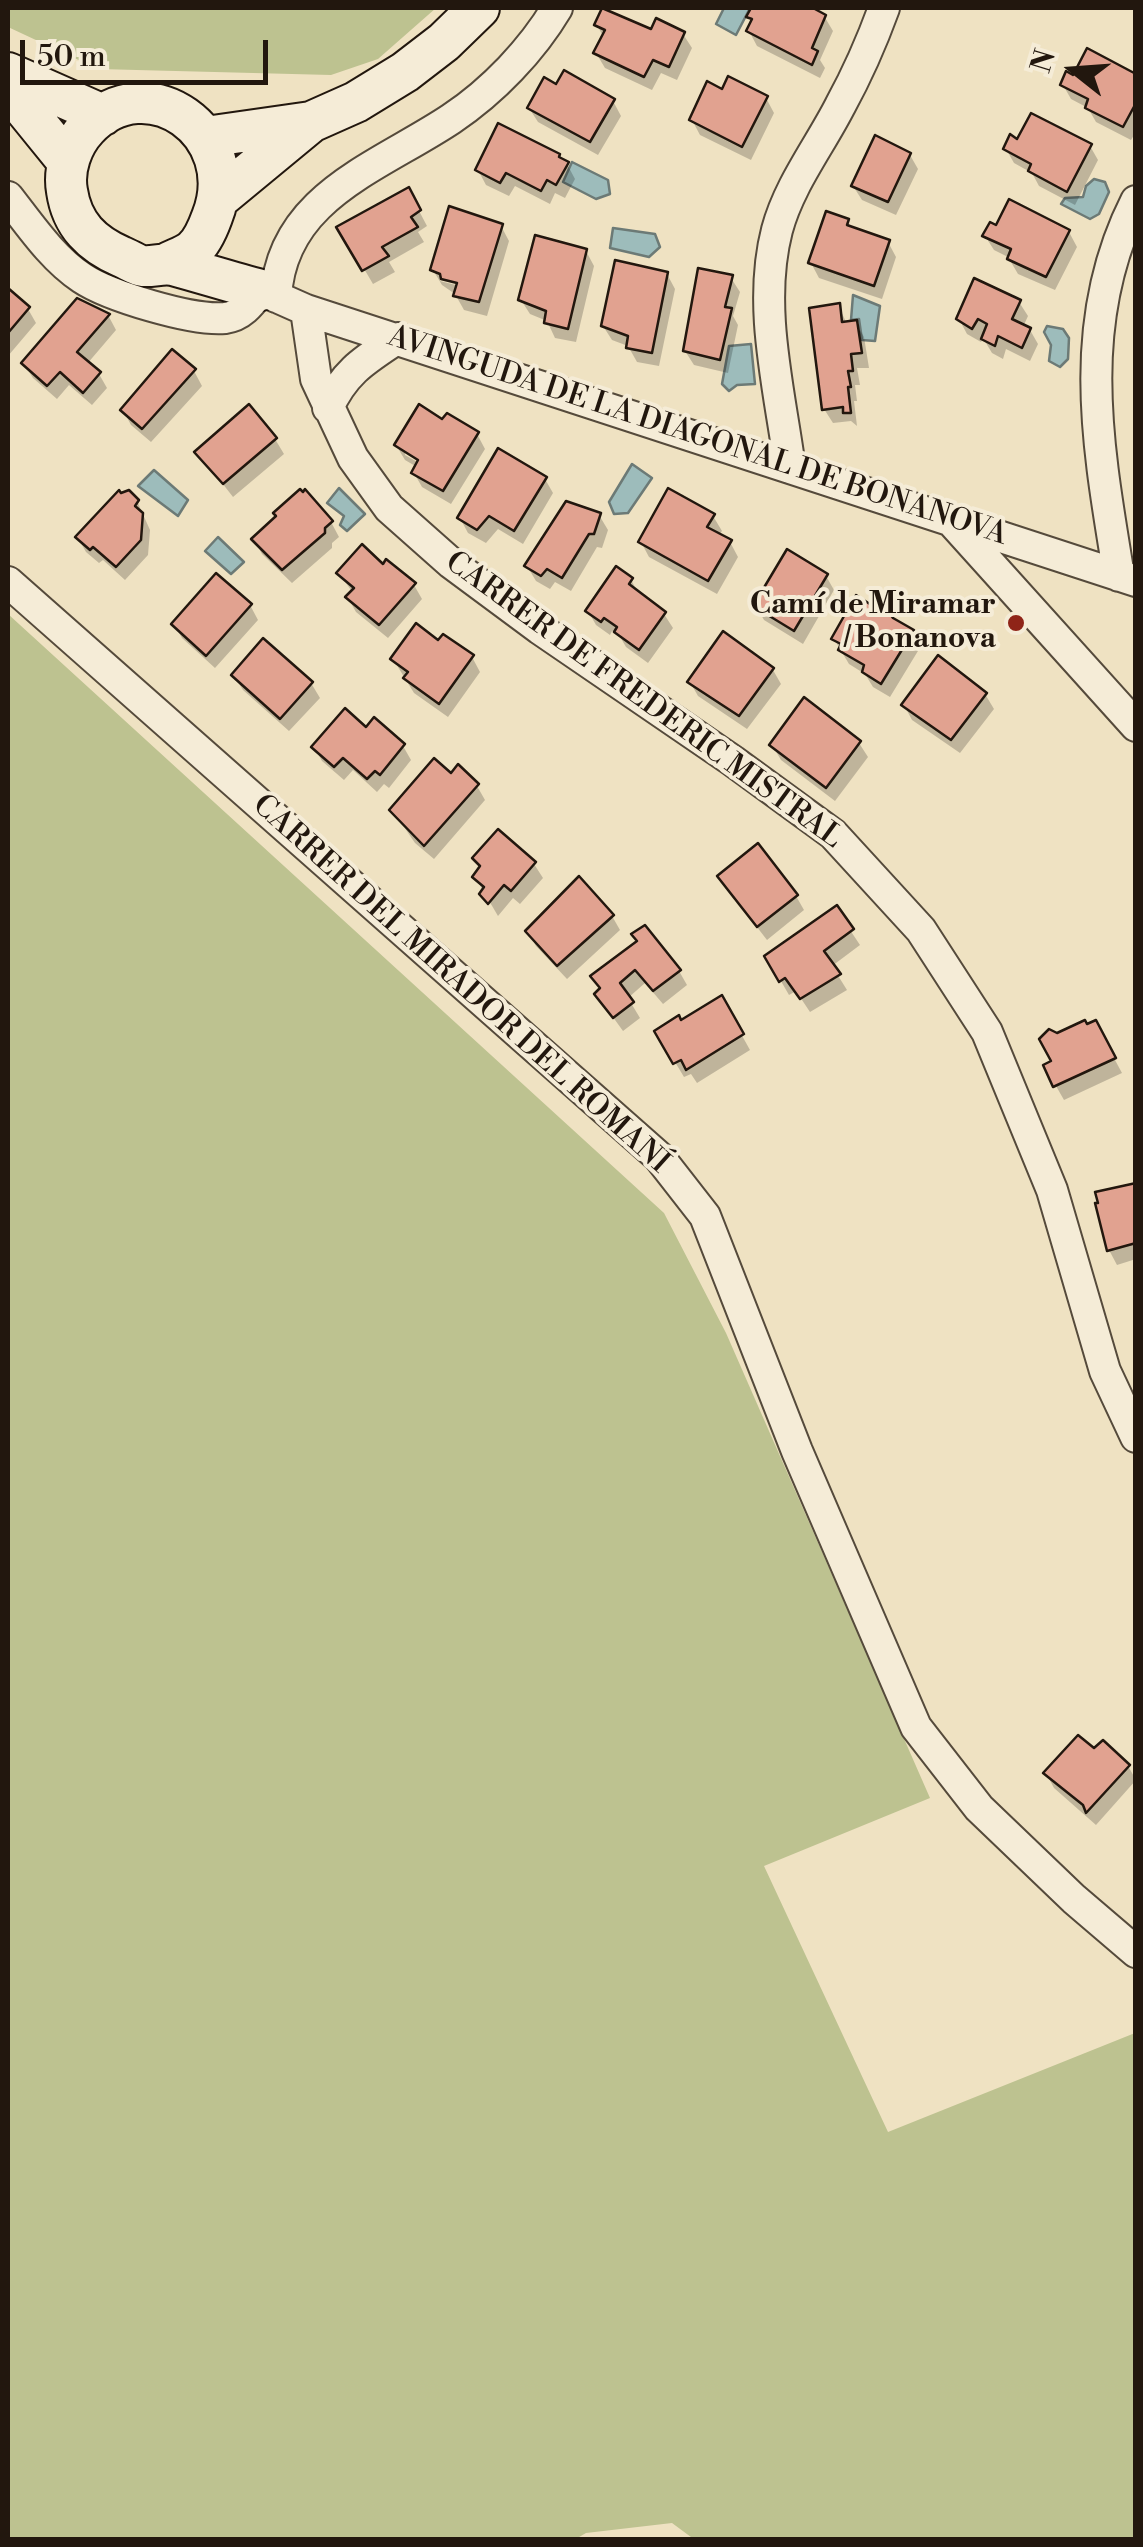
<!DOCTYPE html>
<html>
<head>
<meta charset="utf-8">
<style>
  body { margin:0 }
  #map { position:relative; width:1143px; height:2547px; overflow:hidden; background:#efe2c2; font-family:"Libre Bodoni",serif }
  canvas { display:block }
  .frame { position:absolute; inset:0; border:10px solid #22170e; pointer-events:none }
  .north { position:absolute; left:1023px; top:20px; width:100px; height:100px; -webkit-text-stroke:8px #f5ecd7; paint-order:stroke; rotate:287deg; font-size:28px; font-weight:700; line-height:40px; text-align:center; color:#22170e }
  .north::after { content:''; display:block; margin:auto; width:35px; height:45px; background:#22170e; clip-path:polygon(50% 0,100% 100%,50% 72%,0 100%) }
  .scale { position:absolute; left:20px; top:40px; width:248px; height:45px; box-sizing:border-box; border:5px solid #22170e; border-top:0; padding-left:12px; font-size:30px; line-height:35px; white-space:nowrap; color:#22170e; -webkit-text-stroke:8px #f5ecd7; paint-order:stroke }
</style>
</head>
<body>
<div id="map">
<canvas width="1143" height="2547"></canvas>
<div class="frame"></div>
<div class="north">N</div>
<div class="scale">50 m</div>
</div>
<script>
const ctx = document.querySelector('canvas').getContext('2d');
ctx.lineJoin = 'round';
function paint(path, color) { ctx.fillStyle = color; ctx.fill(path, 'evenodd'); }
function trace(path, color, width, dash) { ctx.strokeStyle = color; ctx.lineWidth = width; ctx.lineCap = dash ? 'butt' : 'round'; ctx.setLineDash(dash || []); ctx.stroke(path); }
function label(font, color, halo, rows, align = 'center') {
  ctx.font = font + ' "Libre Bodoni",serif'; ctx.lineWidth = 8; ctx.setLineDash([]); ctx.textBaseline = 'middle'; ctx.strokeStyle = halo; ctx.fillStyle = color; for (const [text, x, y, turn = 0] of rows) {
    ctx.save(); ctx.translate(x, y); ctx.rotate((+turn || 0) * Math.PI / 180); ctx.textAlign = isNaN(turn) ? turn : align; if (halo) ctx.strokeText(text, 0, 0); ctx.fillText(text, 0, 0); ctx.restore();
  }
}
const green = new Path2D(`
  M8,8H436L378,59L331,75L98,69L8,27Z
  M8,614L664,1213L726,1333L930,1798L764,1866L888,2132L1135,2033V2539L695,2540L672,2523L586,2533L574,2540L8,2539Z`);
const water = new Path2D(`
  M724,8H750L736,35L716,24Z
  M572,162L608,180L610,194L596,199L563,182Z
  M1094,179L1105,182L1109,192L1099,214L1090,219L1061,204L1065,198L1083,197L1086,186Z
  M613,228L655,234L660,247L649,257L610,248Z
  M853,295L880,306L875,341L862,340L859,319L851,320Z
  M1047,326L1063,329L1069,338L1068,359L1060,367L1049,361L1051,345L1044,332Z
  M751,344L755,384L737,385L729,391L722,384L729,346Z
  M632,464L652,478L628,513L614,514L609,502Z
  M154,470L188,500L178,516L138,486Z
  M339,488L365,514L347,531L340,525L344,516L327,503Z
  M218,537L244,562L231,574L205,551Z`);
const shadow = new Path2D(`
  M754,8L773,11L775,8H794L803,12L808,8L824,16L833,31L820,60L825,68L820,78L757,46L749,31L753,23L749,17Z
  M597,25L683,34L692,48L677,80L661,73L652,90L605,68L596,53L604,38Z
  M1136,77V132L1131,140L1096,122L1088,108L1071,99L1063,85L1074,78Z
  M723,92L766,98L774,113L751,160L700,135L692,120Z
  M613,101L621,116L598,155L538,122L529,108Z
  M1017,143L1090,146L1098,160L1075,205L1039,186L1032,173L1014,163L1006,149Z
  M910,155L918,169L896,215L862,200L853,186Z
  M567,164L575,179L565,198L555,193L550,204L515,186L509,196L486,185L478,170Z
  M408,190L427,226L418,232L424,242L389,262L395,272L373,284L340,228Z
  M847,221L852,229L888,242L896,257L882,299L819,278L811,263Z
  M501,226L509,241L487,316L464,310L455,294L442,285L433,270ZM440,276L470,284L468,288L440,281Z
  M1069,232L1077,247L1055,290L1018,274L1008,257L994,250L985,236Z
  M586,251L594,266L576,342L555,338L547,321L530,314L521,300Z
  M667,274L675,289L659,366L637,362L628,346L612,340L603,326Z
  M731,278L740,292L733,316L738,325L728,373L694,365L685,351Z
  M8,291L28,309L36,323L8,356Z
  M1019,302L1028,316L1023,327L1030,330L1038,344L1030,361L1006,349L1003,359L992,353L983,338L981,342L967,334L959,319Z
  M838,305L847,324L856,323L864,337L869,368H857L860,385H855L857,401H854L857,426L851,421L833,423L824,409Z
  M108,315L116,330L87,364L99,374L107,388L92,405L69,385L57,399L33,378L24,364Z
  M194,371L202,386L151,442L131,425L123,410Z
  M443,422L477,434L485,449L451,504L422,487L414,473L417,467L405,460L396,445ZM405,449L428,468L405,455Z
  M275,439L284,454L233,497L198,452Z
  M545,479L553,493L523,544L498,529L486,543L468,533L460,518Z
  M137,501L150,530L148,555L125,580L103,560L99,563L86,552L78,538Z
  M599,515L608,530L602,548L597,547L571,591L555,582L550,589L536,581L527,566Z
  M713,516L722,531L718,536L730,542L738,557L717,594L649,557L641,542Z
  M331,522L339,537L332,543V548L292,583L262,554L254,539Z
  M384,567L414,585L422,599L388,638L356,612L348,598L353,593L339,573Z
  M826,576L834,590L803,644L764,620L756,606Z
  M631,580L640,596L664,614L673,628L648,663L626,647L619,635L612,631L610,635L596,625L588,611Z
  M250,605L258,620L215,668L182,638L174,624Z
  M892,620L912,632L921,646L890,697L873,687L865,674L849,664L834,639Z
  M438,644L472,657L480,672L448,717L414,693L393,659Z
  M773,670L781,684L747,729L698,696L690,682Z
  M234,676L311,683L320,698L289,731L243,690Z
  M985,694L994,709L960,753L912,720L904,705Z
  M366,731L403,746L411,760L389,788L384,784L377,792L353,770L344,780L322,761L314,747Z
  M859,743L868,757L835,801L781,760L772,745Z
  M451,777L477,786L485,800L434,859L415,843L393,811Z
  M475,859L534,864L543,878L520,904L513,898L498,916L475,877L481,869Z
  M729,891L796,896L804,910L767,940Z
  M836,909L860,945L832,966L847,990L810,1012L796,991L789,995L767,957Z
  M612,916L620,930L567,979L536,946L528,932Z
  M638,942L679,971L687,985L663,1004L645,983L628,998L640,1018L623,1031L597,995Z
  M721,998L750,1050L697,1083L691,1074L684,1077L657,1032L681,1023Z
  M1095,1023L1122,1073L1064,1100L1056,1086L1057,1036Z
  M1136,1185V1259L1117,1265L1109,1250Z
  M1095,1752L1128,1766L1136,1780L1096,1825L1054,1788L1046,1773Z`);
const building = new Path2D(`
  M602,8L651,29L656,18L685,32L669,67L653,60L644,77L593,53L605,30L594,25Z
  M751,8H813L826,15L812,48L818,51L812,65L746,31L752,19L746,17Z
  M1087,48L1136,74V103L1123,127L1085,108L1088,99L1060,85L1066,71L1073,75Z
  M564,70L615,99L590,142L527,108L544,77L556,84Z
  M728,76L768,96L742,147L689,120L707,81L722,89Z
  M1031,113L1092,144L1067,192L1028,171L1031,164L1003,149L1010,134L1017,139Z
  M498,123L560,154L559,157L569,162L556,185L547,180L541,191L506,173L500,183L475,170Z
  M875,135L911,153L888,202L851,186Z
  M409,187L421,210L411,217L418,227L382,247L389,256L362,271L336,227Z
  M1009,199L1070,230L1046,277L1007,259L1011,249L982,236L990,222L996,225Z
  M449,206L503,224L479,302L453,296L457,283L441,279L440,274L430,270Z
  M826,211L849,219L847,225L890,240L874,286L808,263Z
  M535,235L587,249L568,329L544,323L546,311L518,300Z
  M615,260L668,272L652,353L626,348L628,336L601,326Z
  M698,268L733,275L725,307L732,308L720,360L683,351Z
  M974,278L1021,300L1012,319L1031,328L1022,348L998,336L995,346L981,339L987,324L978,319L972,329L956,319Z
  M8,288L30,307L8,333Z
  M77,298L110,314L77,352L101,372L83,393L60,372L47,386L21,363Z
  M840,303L842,322L857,320L862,353L851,354L853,371H848L851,387H848L851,413H843V407L822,410L809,308Z
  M172,349L196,369L142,429L120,410Z
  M249,404L277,438L223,484L194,452Z
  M419,404L442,419L447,413L479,432L443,491L411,473L418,460L394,445Z
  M498,448L547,477L514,531L489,516L477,530L457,518Z
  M668,488L715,514L707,527L732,540L708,581L638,542Z
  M300,489L303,492L305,489L333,521L325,528V533L282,570L251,539L276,516L273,513Z
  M119,490L121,493L129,490L139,500L135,506L143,513L141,540L116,567L93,547L90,550L75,537Z
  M566,501L601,513L594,534H589L562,578L547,569L541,576L524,566Z
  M362,544L383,564L386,559L416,583L379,625L345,597L354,588L336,573Z
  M787,549L828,574L794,631L753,606Z
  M616,566L633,578L629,584L666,612L639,650L614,632L617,627L604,618L601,622L585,611Z
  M216,573L252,604L206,656L171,624Z
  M856,595L876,608L887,609L893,618L914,630L881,684L862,672L864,665L838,650L841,644L831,639Z
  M416,623L438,640L443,634L474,655L439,704L403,678L408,672L390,659Z
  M723,631L774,668L739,716L687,682Z
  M263,638L313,682L280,719L231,675Z
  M938,655L987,693L951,740L901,705Z
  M804,697L861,741L826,788L769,745Z
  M345,708L366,727L374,717L405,744L380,775L375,771L367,779L343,758L334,767L311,747Z
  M434,758L451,773L458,764L479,784L424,846L389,810Z
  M498,829L536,862L511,891L504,885L488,904L479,894L484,887L472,877L480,866L472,858Z
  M758,843L798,895L757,927L717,876Z
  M579,876L614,915L557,966L525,931Z
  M837,905L854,929L824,951L841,974L800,999L785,978L779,982L764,956Z
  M645,925L681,970L653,991L635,970L620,983L634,1002L613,1018L594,994L600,988L590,976L637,941L631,934Z
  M722,995L744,1034L686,1070L681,1060L673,1064L654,1031L679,1015L681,1020Z
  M1085,1020L1087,1024L1096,1020L1116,1058L1053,1087L1043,1065L1051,1061L1039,1039L1049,1029L1057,1033Z
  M1136,1183V1243L1107,1251L1095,1203H1098L1095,1192Z
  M1078,1735L1094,1748L1103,1740L1130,1765L1086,1813L1083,1805L1043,1773Z`);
const street = new Path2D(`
  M8,197C30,225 52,258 82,278C109,296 192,321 225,318C242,316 251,303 261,290L306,310L1136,581
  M276,297C281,197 379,167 451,119C493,91 532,50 557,8
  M306,310L316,379L353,458L389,508L451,563L540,629L733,761L833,834L921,930L987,1032L1052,1190L1105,1371L1136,1437
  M328,408C345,371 365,360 398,338
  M790,468C780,391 757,307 777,230C789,185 819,147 840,106C857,75 872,41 884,8
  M954,524L1136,726
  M1119,576C1098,448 1074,323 1136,201
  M8,582L659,1157L705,1216L797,1451L916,1727L979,1808L1074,1899L1136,1952`);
const secondary = new Path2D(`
  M8,73L103,115
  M8,88L68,162
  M206,137L311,122
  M219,198L311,122L356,102L405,72L444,42L479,8
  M166,264C175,259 186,256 193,250C202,242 208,228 212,217C245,133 147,64 87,128C72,144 63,169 67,191C72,225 92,244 122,257C128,259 136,265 143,266C153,267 162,263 173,265C202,273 231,282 261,290`);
const markers = [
  [1016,623,10,"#8f2418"]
];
const streetNames = [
  ["AVINGUDA DE LA DIAGONAL DE BONANOVA",697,437,18],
  ["CARRER DE FREDERIC MISTRAL",643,701,36],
  ["CARRER DEL MIRADOR DEL ROMANÍ",460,985,42]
];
const poiNames = [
  ["Camí de Miramar",996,606],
  ["/ Bonanova",996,640]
];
paint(green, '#bdc290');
paint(water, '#9dbcbb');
trace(water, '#6c7a76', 2.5);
paint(shadow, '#0003');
paint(building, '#e1a290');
trace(building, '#22170e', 2.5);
trace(street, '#554a3b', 34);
trace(secondary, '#22170e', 44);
trace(street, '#f5ecd7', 30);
trace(secondary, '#f5ecd7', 40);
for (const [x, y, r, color] of markers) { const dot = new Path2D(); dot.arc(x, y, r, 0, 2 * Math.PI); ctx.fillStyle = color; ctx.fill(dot); trace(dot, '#f5ecd7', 4); }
label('30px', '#22170e', '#f5ecd7', streetNames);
label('bold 30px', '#22170e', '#f5ecd7', poiNames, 'right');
</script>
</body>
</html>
